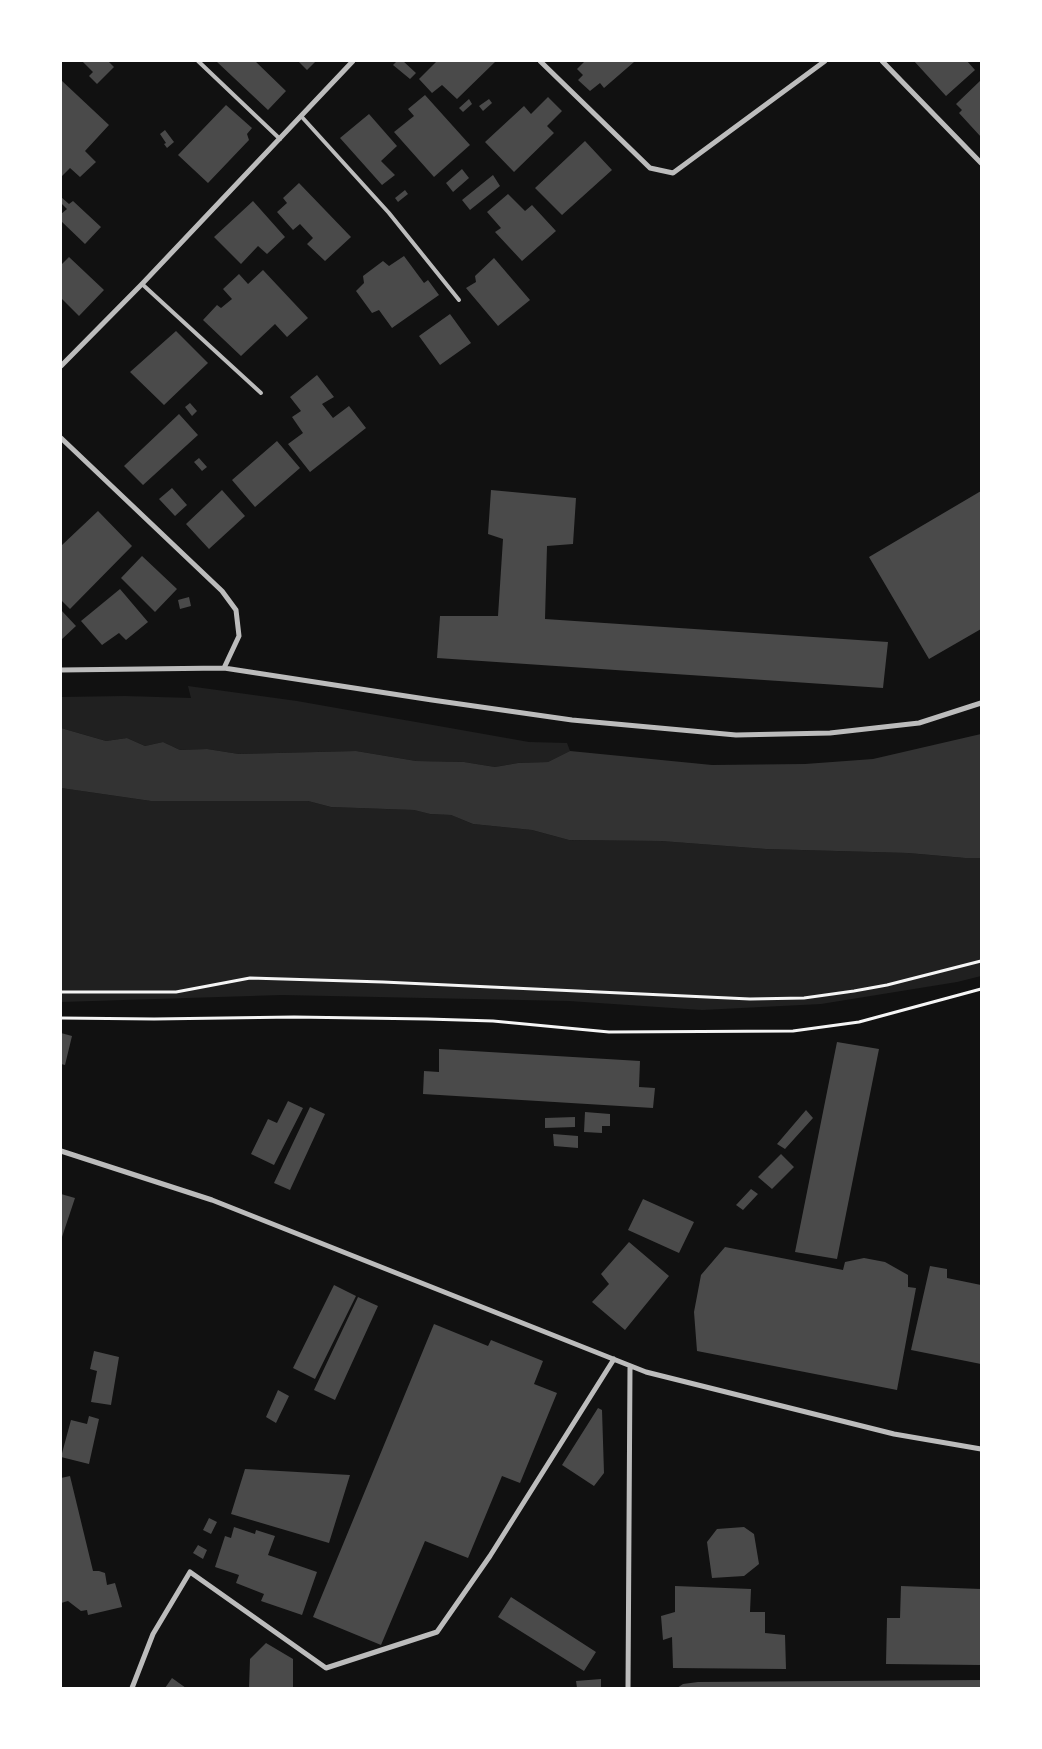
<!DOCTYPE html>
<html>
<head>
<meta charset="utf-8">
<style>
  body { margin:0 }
  #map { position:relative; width:1042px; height:1749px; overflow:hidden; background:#111; font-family:"Noto Sans",sans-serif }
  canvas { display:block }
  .frame { position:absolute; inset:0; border:62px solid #fff; pointer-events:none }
</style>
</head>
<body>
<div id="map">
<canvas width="1042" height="1749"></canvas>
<div class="frame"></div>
</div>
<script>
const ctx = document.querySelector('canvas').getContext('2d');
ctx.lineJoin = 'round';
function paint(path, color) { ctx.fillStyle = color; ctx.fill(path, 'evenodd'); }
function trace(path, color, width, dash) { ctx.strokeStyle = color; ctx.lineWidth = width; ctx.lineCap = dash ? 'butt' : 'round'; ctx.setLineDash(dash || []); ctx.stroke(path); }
const green = new Path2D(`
  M188,686L297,701L529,742L567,743L570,751L548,762L518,763L495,767L464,762L416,761L356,751L239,754L207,749L180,750L163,742L145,746L127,738L106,741L61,728V697L125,696L191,698Z
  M61,788L151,801H308L331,807L414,810L430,814L451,815L473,824L532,830L569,840L661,841L766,849L908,853L964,858H981V976L957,982L821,1004L702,1010L569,1001L282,995L61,1002Z`);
const water = new Path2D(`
  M61,728L106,741L127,738L145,746L163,742L180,750L207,749L239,754L356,751L416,761L464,762L495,767L518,763L548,762L570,751L712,765L805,764L873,759L981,734V858H965L908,853L766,849L661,841L569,840L532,830L473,824L451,815L430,814L414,810L331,807L308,801H151L61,788Z`);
const building = new Path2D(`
  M82,61H108L114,67L97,84L89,76L93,72Z
  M216,61H255L286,91L268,110Z
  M298,61H316L307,70Z
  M397,61H403L416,73L410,79L393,65Z
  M437,61H496L457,99L442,85L432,93L419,79Z
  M585,61H633L634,62L604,88L600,83L590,91L578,80L583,75L577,69Z
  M914,61H967L975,70L946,96Z
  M61,80L109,125L85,151L96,162L80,177L70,168L61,177Z
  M981,80V137L959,113L962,110L956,104Z
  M425,95L470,145L434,177L394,132L414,116L408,109Z
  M548,97L562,111L547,126L554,133L514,172L485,142L524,106L531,114Z
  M469,99L472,104L463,112L459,108Z
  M489,99L492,103L483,111L479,106Z
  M226,105L252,128L247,134L249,140L208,183L178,155Z
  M369,114L397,146L381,161L395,175L382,185L340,138Z
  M165,130L174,142L167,148L164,144L166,143L160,134Z
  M585,141L612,170L562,215L535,188Z
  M462,169L469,178L453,192L446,183Z
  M493,175L500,186L470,210L462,200Z
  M299,183L351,237L325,261L307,244L313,238L300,224L293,230L277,212L287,203L283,198Z
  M405,190L408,194L398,202L395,198Z
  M508,194L525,211L532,205L556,231L522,261L495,232L501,228L487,212Z
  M61,197L69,204L73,201L101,227L85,244L61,221V214L67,209L61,203Z
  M253,201L285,237L267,254L258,246L241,264L214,237Z
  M404,256L424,283L428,280L439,295L392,328L379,310L372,313L356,291L364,283L363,276L383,261L389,266Z
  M69,257L104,290L79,316L61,298V265Z
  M494,258L530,300L498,326L466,288L476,282L475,276Z
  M263,270L308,318L287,337L275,324L241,356L203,320L217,305L221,308L232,299L223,289L239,274L248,284Z
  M450,314L471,343L440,365L419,336Z
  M176,331L208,363L164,405L130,372Z
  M317,375L334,397L322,404L333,418L349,406L366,428L310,472L288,444L303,433L292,417L301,411L290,397Z
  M190,403L197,411L192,416L185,407Z
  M179,414L198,435L143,485L124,466Z
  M277,441L300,468L255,507L232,480Z
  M199,458L207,467L202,471L194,462Z
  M172,488L187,505L175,516L159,499Z
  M222,490L245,516L209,549L186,524Z
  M491,490L576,498L573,544L547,546L545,619L888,642L883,688L437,658L440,616H498L503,539L488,534Z
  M981,491V629L929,659L869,557Z
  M98,511L132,546L70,609L61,600V546Z
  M142,556L177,589L155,612L121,578Z
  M120,589L148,622L126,640L119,633L102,645L81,621Z
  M189,597L191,606L180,609L178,600Z
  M61,610L76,626L61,640Z
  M61,1033L72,1036L65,1065L61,1064Z
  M837,1042L879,1049L837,1259L795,1252Z
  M439,1049L640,1061L639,1087L655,1088L653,1108L423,1094L424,1071L439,1072Z
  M288,1101L303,1108L274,1165L251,1154L268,1119L277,1123Z
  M310,1107L325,1114L290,1190L274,1183Z
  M806,1110L813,1118L785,1149L777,1144Z
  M585,1112L610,1114V1126H602V1133L584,1132Z
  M575,1117V1127L545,1128V1118Z
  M553,1134L578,1136V1148L554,1146Z
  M781,1154L794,1167L772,1189L758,1177Z
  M751,1189L758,1194L743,1210L736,1205Z
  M61,1194L75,1198L62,1237H61Z
  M643,1199L694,1222L679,1253L628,1230Z
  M629,1242L669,1276L625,1330L592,1302L609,1284L601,1274Z
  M725,1247L843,1270L845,1262L864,1258L885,1262L908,1275V1287L916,1288L897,1390L697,1351L694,1312L701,1275Z
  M930,1266L947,1269V1278L981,1285V1364L911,1350Z
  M334,1285L356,1296L315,1379L293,1368Z
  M358,1297L378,1306L335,1400L314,1390Z
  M434,1324L488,1346L491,1340L543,1361L534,1384L557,1393L520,1483L502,1476L468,1558L425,1541L381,1645L313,1617Z
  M94,1351L119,1357L111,1405L91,1402L97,1371L90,1369Z
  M278,1390L289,1396L276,1423L266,1417Z
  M598,1408L602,1410L604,1473L594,1486L562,1465Z
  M89,1416L99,1419L89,1464L61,1457L71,1420L87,1424Z
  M245,1469L350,1475L329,1543L231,1514Z
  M70,1476L93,1571H99L105,1573L107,1585L115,1583L122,1607L88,1615L87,1610L81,1611L68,1601L61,1603V1478Z
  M209,1518L217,1522L211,1534L203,1530Z
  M234,1527L255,1534L256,1530L275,1536L268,1555L317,1572L302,1615L261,1601L264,1594L236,1583L239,1575L215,1567L225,1536L231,1538Z
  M744,1527L754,1534L759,1564L744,1576L712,1578L707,1542L717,1529Z
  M198,1545L207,1550L203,1559L193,1553Z
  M675,1586L751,1589L750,1612H765V1633L785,1635L786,1669L673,1668L672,1637L663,1640L661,1616L675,1612Z
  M901,1586L981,1589V1665L886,1664L887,1618H900Z
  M511,1597L596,1652L584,1671L498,1617Z
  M266,1643L293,1659V1688H249L250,1659Z
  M172,1678L186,1688H165Z
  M601,1679V1688H577L576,1681Z
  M981,1680V1688H677L683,1684L698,1682Z`);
const path = new Path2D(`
  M61,992H176L250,978L383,982L750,999L804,998L854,991L887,985L981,961
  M61,1018L154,1019L294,1017L427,1019L493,1021L609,1032L793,1031L859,1022L981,989`);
const service = new Path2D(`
  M198,61L280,139
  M301,116L389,213L459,300
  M142,284L261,393`);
const minor = new Path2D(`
  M540,61L650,168L673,173L825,61
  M882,61L981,163
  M61,366L142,284L353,61
  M61,438L222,591L236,610L239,636L224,668
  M61,670L224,668L432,700L572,720L736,735L830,733L919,723L981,703
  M61,1151L212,1200L646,1372L894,1434L981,1449
  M132,1688L153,1634L190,1572L326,1668L437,1632L490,1556L614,1359
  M628,1688L630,1367`);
paint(green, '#202020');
paint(water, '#333');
paint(building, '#4a4a4a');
trace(path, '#f5f5f5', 3);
trace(service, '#bcbcbc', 4);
trace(minor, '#bcbcbc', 5);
</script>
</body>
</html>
